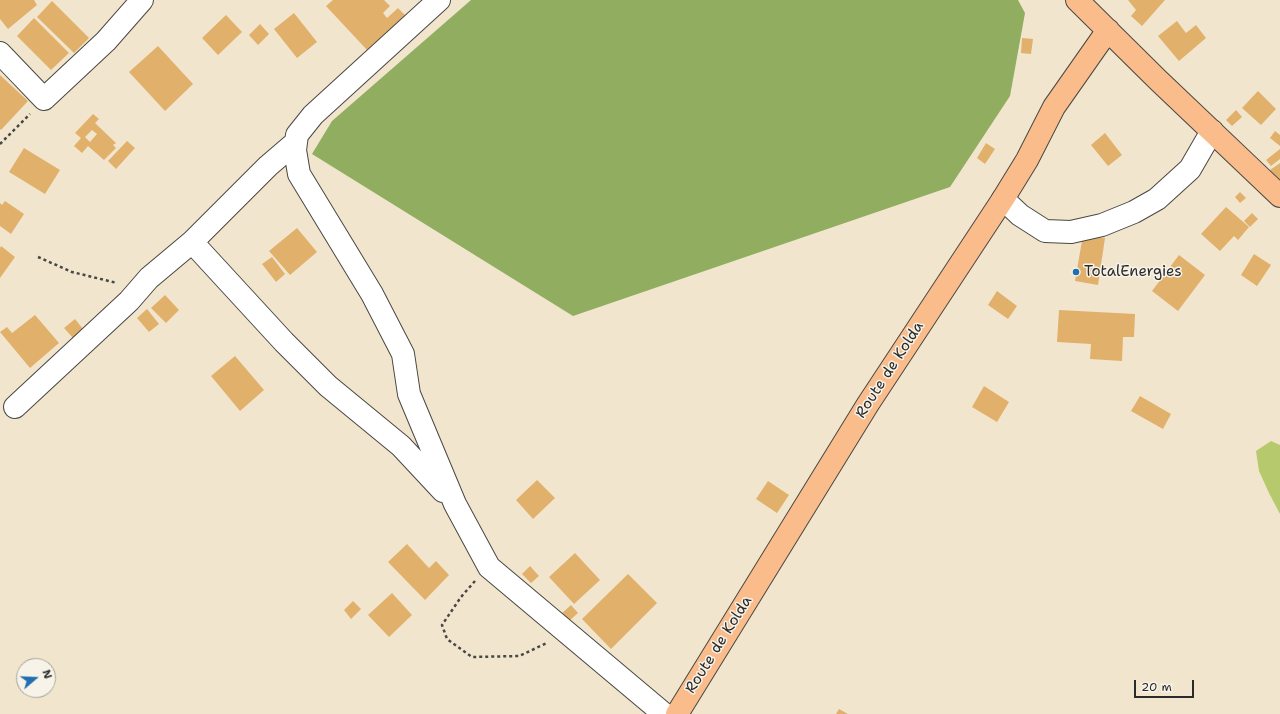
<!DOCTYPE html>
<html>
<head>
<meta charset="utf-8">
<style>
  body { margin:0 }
  #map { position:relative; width:1280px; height:714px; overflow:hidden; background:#f1e6cd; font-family:"Shantell Sans",sans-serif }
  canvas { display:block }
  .north { position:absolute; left:16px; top:658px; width:40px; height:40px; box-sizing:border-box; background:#f7f3e8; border:1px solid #a5a39c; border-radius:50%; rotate:71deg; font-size:11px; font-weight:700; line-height:16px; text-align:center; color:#2b2b2b }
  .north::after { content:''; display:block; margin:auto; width:14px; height:18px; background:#1f6fb2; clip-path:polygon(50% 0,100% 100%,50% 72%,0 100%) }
  .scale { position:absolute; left:1134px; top:680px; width:60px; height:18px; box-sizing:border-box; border:2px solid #2b2b2b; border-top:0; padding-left:5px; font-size:12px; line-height:14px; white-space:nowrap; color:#2b2b2b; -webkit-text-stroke:3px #f7f3e8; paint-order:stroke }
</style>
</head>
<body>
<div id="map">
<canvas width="1280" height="714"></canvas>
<div class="north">N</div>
<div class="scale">20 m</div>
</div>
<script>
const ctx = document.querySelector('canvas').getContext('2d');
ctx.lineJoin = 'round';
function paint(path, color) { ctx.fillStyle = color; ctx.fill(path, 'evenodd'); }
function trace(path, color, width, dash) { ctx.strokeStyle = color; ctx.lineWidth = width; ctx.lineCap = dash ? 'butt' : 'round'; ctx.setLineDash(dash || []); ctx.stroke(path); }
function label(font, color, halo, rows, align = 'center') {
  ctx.font = font + ' "Shantell Sans",sans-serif'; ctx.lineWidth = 3; ctx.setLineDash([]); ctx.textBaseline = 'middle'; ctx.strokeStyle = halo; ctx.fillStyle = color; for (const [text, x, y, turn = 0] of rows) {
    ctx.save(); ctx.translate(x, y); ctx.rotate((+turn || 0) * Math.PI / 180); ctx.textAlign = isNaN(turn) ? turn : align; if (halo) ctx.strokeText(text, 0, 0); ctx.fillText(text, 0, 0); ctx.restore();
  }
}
const green = new Path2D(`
  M1271,441L1280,445V514L1269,493L1259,471L1256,451Z`);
const forest = new Path2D(`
  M471,0H1018L1025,13L1010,96L950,187L573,316L312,154L332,121Z`);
const building = new Path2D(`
  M0,0H34L37,5L8,29L0,19Z
  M333,0H384L390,6L383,13L387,18L398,8L405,15L367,50L326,6Z
  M1128,0H1165L1142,26L1131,16L1136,10Z
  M52,1L89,38L74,53L37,17Z
  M294,13L317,42L297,58L274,29Z
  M226,15L242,32L218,55L202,38Z
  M34,18L69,53L51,70L17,36Z
  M1177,21L1186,33L1196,25L1206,38L1179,61L1158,36Z
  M260,24L269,34L258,45L249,35Z
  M1022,38L1033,39L1031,54L1021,53Z
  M158,46L193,84L165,111L129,72Z
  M0,75L28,101L1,130L0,129Z
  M1258,91L1276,109L1261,125L1242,108Z
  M1236,110L1242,117L1232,126L1226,120Z
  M93,114L99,119L95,123L116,143L113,145L116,148L104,160L88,146L82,153L74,146L81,138L75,133ZM92,130L97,134L90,142L85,137Z
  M1275,131L1280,135V146L1270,138Z
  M1105,133L1122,155L1108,166L1091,145Z
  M127,141L135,148L116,169L108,161Z
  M986,143L995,149L985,164L977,158Z
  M24,148L60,170L45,194L9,172Z
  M1280,149V159L1271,166L1266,160Z
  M1280,163V181L1270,170Z
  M1240,192L1246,198L1240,203L1235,197Z
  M5,201L24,214L11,234L0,226V203L2,205Z
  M1226,207L1249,227L1238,240L1234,236L1220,251L1201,234Z
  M1252,213L1258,219L1250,227L1244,221Z
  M297,228L317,252L290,275L269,251Z
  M1083,235L1105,238L1098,285L1075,281Z
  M1,246L15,257L0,278V248Z
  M1254,254L1271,265L1257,286L1241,275Z
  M1179,255L1205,275L1178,311L1152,291Z
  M272,257L285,274L276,282L262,264Z
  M997,291L1017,306L1008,319L988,305Z
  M165,295L179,310L166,323L151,308Z
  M147,309L159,324L149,332L137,318Z
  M1059,310L1135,314L1134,337H1123L1122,361L1090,359L1091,344L1057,342Z
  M35,315L59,343L30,368L0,332L7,327L12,333Z
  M75,319L83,329L73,338L64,328Z
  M235,356L264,390L240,411L211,376Z
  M984,386L1009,402L997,422L972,407Z
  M1140,396L1171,414L1163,429L1131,411Z
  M537,480L555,498L533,519L516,500Z
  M768,481L789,495L777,513L756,499Z
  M407,544L429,568L436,561L449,575L425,600L388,562Z
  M575,553L600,580L574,604L549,577Z
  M530,566L539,576L531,583L522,574Z
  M628,574L657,603L611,649L582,619Z
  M392,593L412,615L389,637L368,615Z
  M353,601L361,609L351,619L344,610Z
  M571,605L578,613L568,622L561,614Z
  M839,709L848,714H836Z`);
const path = new Path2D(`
  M0,144L30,114
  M38,257L72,272L117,283
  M475,581L461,597L442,625L447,639L472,657L519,656L547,643`);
const minor = new Path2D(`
  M439,0L313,115L297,135L295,150L299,174L372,294L403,354L409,394L455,504L489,567L664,714
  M0,53L44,99L106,41L142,0
  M1003,199L1020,215L1045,231L1071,232L1102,225L1134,212L1157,199L1190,169L1212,131
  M192,242L284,342L328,386L401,446L443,491
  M15,407L129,301L149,278L192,242L268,166L296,142`);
const major = new Path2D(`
  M1077,0L1158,80L1280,196
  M677,714L868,404L1003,199L1027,160L1054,107L1108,30`);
const markers = [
  [1076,272,4,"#1f6fb2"]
];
const poiNames = [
  ["TotalEnergies",1084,272]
];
const streetNames = [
  ["Route de Kolda",890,370,-57],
  ["Route de Kolda",719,645,-58]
];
paint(green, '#b6c96d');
paint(forest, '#90ad60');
paint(building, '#e1b06b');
trace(minor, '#494743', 24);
trace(major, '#494743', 24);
trace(path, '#494743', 2.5, [3, 3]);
trace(minor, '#fff', 22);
trace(major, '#fabc8b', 22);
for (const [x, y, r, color] of markers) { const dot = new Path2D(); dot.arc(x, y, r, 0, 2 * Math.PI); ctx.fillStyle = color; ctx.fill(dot); trace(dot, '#f7f3e8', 1.5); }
label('15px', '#2b2b2b', '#f7f3e8', poiNames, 'left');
label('15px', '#2b2b2b', '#f7f3e8', streetNames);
</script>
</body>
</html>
